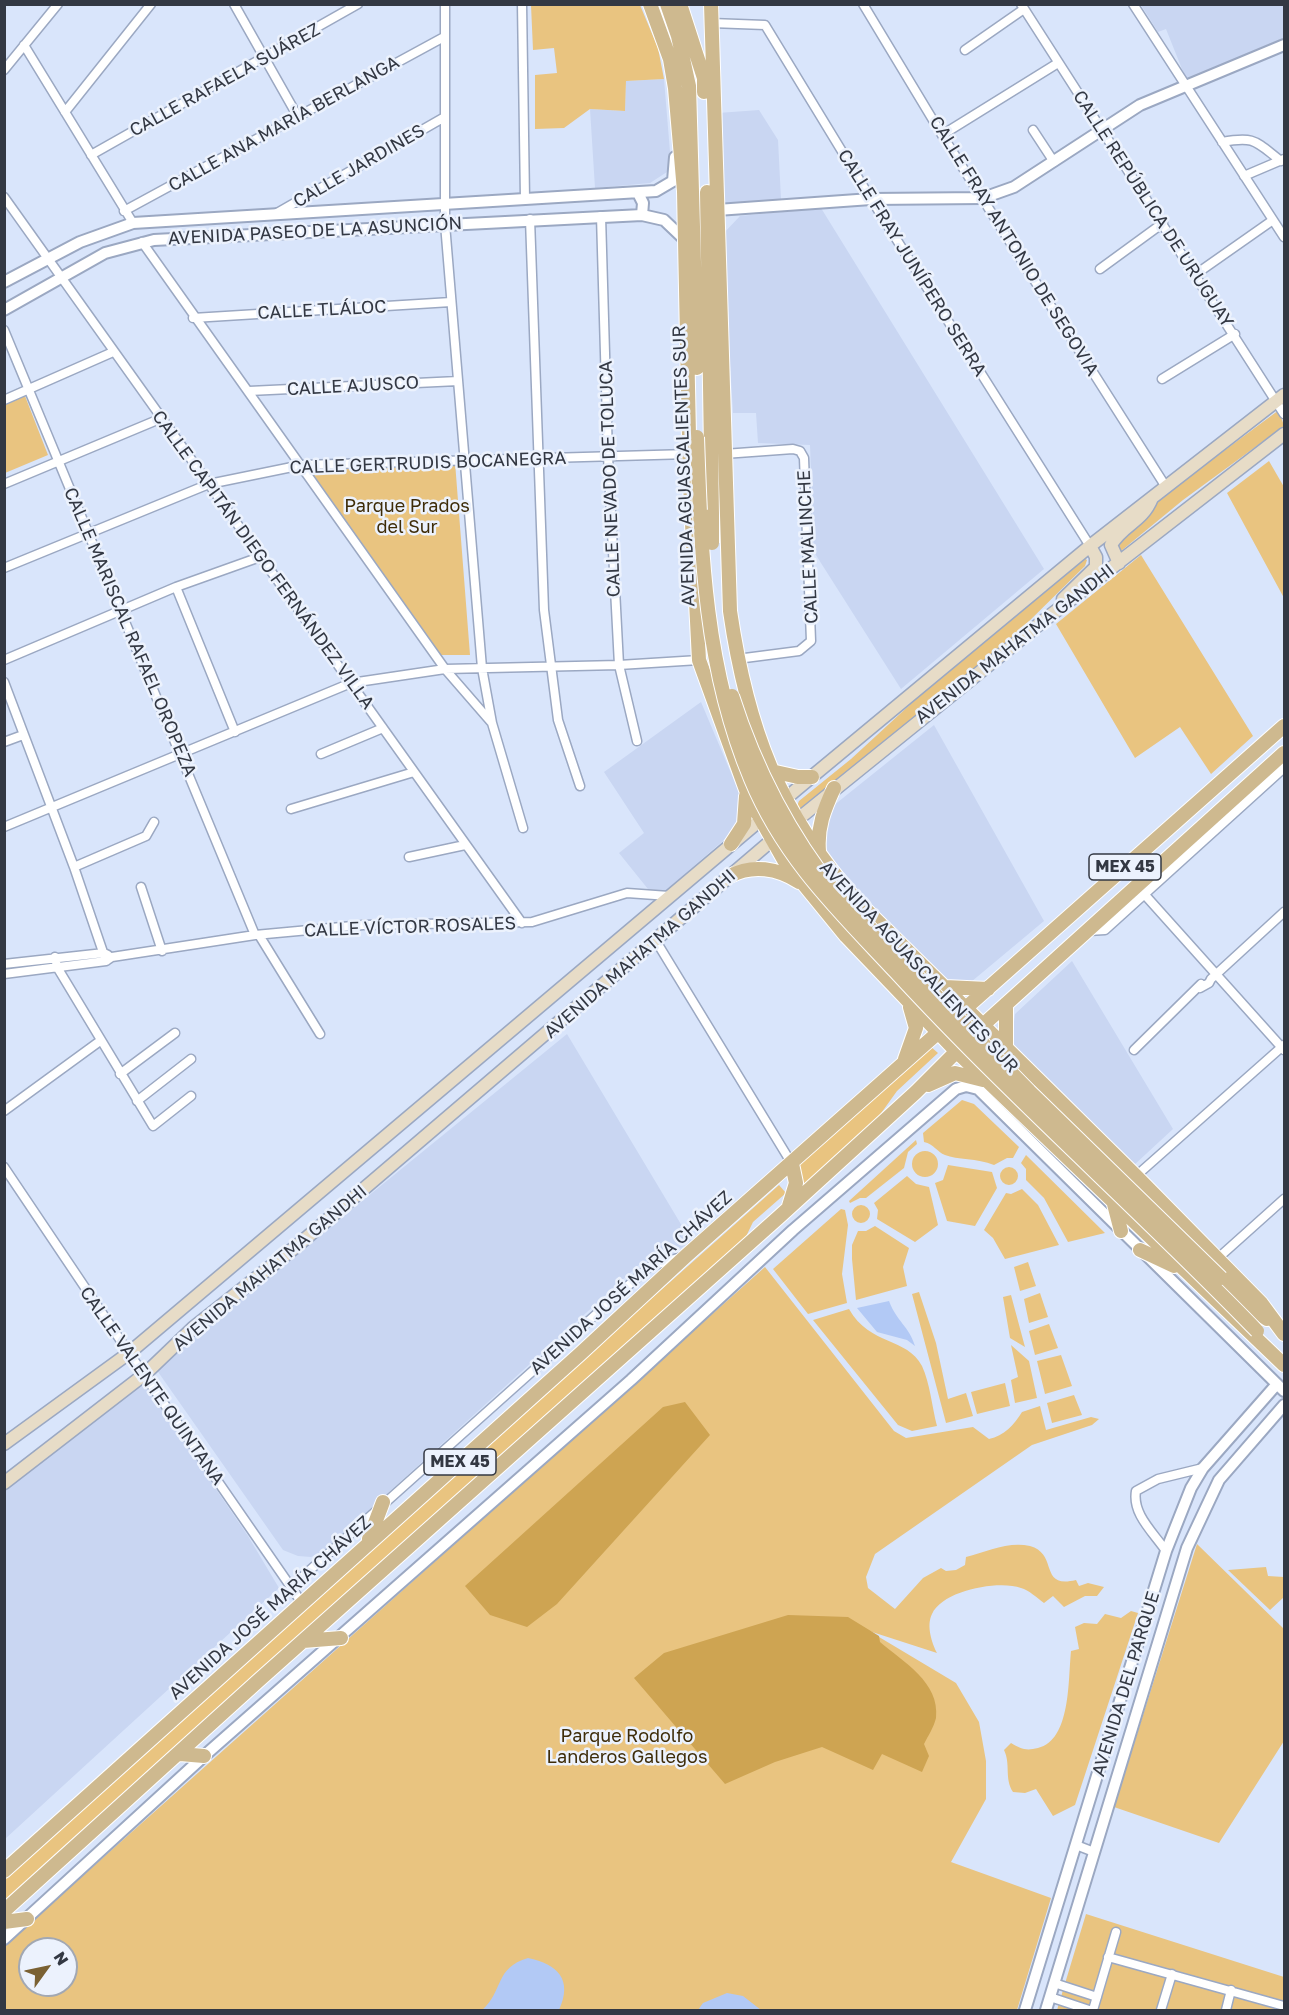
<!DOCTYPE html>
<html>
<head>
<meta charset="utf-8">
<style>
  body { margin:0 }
  #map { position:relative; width:1289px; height:2015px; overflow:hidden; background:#d9e5fb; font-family:"Golos Text",sans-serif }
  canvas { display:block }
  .frame { position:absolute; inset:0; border:6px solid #333843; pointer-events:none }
  .north { position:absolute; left:18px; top:1937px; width:60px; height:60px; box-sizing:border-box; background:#ecf2fd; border:2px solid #a2a8b3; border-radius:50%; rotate:57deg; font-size:16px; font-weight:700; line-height:24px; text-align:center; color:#333843 }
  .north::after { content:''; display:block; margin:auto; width:21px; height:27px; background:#7a6133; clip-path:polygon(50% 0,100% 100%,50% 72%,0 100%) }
</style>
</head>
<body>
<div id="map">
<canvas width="1289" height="2015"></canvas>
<div class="frame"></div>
<div class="north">N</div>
</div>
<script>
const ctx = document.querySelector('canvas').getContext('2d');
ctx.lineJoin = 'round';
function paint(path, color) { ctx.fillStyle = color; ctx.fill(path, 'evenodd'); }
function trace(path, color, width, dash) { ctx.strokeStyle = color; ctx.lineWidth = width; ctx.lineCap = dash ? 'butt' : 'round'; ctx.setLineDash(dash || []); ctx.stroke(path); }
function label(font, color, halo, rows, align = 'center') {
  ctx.font = font + ' "Golos Text",sans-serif'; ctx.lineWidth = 5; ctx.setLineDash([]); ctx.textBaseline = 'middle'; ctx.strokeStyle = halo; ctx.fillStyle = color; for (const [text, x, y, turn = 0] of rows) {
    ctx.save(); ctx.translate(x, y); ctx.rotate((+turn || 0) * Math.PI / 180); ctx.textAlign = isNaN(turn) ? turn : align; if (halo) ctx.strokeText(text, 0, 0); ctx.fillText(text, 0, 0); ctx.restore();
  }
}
const built = new Path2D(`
  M1141,5H1284V38L1186,79L1166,29L1158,32Z
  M664,79L671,164L667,172L650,183L595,188L590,109L625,111L626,81Z
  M759,110L778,140L781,199L724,204L718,113Z
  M821,208L1044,569L901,689L814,552L810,445L758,443L756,413H733L722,235L740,216Z
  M701,702L739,792L740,826L656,899L619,853L644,833L604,772Z
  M934,725L1044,921L971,982L953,983L947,980L868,902L822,849L826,815L833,806Z
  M1072,961L1173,1129L1133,1166L1011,1044L1015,1014Z
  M567,1034L691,1241L677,1251L641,1263L323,1552L311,1557L298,1556L283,1550L156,1369Z
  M140,1378L248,1536L279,1588L5,1839V1476Z`);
const green = new Path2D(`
  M531,5H640L658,48L664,79L626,81L625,111L590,109L564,128L535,129V75L557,73L554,48L533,50Z
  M25,396L48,455L5,473V405Z
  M1279,410L1284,426L1183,500L1121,551L1117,545L1148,516L1155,502Z
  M1269,461L1284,487V598L1227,493Z
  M455,462L470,655H440L307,466Z
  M1141,555L1253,736L1211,774L1180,727L1135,758L1056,624Z
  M1083,557L1087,560L1085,566L1016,634L800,811L797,806L799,801L851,759L927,689Z
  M930,1046L938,1053L897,1091L864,1137L804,1191L797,1163Z
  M962,1100L974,1104L1019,1147L1013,1158H1007L994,1165C977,1158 957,1160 945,1155C937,1152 934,1144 924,1142L923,1133Z
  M916,1140L917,1144L908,1152L904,1168L866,1198H860L850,1203L849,1201Z
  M912 1164a13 13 0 1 1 26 0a13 13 0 1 1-26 0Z
  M1026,1155L1105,1233L1068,1242L1044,1198L1026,1180V1169L1021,1163Z
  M948,1165L992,1172L997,1188L975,1226L947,1221L935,1183L943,1180Z
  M1000 1176a9 9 0 1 1 18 0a9 9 0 1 1-18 0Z
  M907,1176L916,1184L929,1187L938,1225L915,1242L877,1219L878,1210L874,1203Z
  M779,1185L786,1193L753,1222L740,1249L5,1907L4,1875Z
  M1022,1189L1038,1205L1059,1245L1005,1259L993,1238L984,1230L1006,1193L1011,1194Z
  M852 1214a9 9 0 1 1 18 0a9 9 0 1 1-18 0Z
  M841,1209L845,1210L848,1225L842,1274L847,1303L808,1314L773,1269Z
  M875,1226L909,1248L903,1267L907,1286L856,1300L852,1259V1245L858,1231H866Z
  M1028,1262L1036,1286L1020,1291L1014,1267Z
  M765,1267L894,1431L906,1438L973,1427L989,1439C1004,1436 1014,1425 1022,1412L1040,1406L1046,1430L1091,1417L1099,1419L1092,1425L1032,1445L875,1554L866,1577L868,1588L895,1609L923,1578L941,1568L946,1571L956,1570L965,1565L966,1557C987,1552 1008,1541 1030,1546C1059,1554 1038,1589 1076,1580L1079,1586L1088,1583L1104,1587L1097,1596H1085L1064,1607L1053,1596L1044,1603C1037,1598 1029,1590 1021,1588C999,1580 943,1590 932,1614C926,1626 932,1643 937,1653L869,1631L956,1683L979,1722L986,1761V1799L951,1862L1051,1898L1017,2010H5L4,1946ZM30,1949H66V1985H30Z
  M919,1292L936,1343L948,1399L966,1393L973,1416L946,1423L912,1294Z
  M1040,1293L1048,1317L1029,1323L1024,1299Z
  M1011,1295L1025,1347L1010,1338L1003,1297Z
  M849,1309C870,1346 907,1337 922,1366C930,1383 932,1407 937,1426L912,1431L898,1425L813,1320Z
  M1049,1324L1058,1348L1035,1355L1029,1331Z
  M1011,1345L1029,1361L1037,1398L1015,1403L1011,1380L1018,1377Z
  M1061,1355L1072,1386L1045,1394L1037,1361Z
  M1005,1383L1010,1406L977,1414L971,1392Z
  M1074,1395L1082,1415L1052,1423L1047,1403Z
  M1197,1544L1284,1629V1741L1219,1843L1114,1807Z
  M1266,1567L1268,1576L1284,1577V1597L1270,1610L1228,1570Z
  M1131,1611L1138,1613L1075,1805L1053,1816L1036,1789L1025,1793L1013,1792C1004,1778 1011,1764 1004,1750L1011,1743C1021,1749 1026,1751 1038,1748C1071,1740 1068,1680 1071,1651L1079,1649L1075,1627L1084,1623L1097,1624L1105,1614L1121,1618Z
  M1086,1914L1284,1977V2010H1057Z`);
const forest = new Path2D(`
  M685,1402L710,1435L557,1604L527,1627L490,1615L465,1586L663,1407Z
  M788,1615L848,1617L879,1636L880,1642C903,1662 940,1682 936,1718C934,1727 928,1736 924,1744L929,1756L922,1772L882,1754L873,1770L822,1747L775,1762L725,1784L634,1678L664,1653Z`);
const water = new Path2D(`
  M889,1301C897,1322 909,1326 915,1346L907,1340L877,1332L857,1308Z
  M528,1958C558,1964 573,1980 559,2010H482C504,1991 494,1968 528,1958Z
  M727,1993L743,1996L761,2010H698L703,2003Z`);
const minor = new Path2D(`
  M234,4L298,117
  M445,4V224L482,668L492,723L523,828
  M522,4L525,199
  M863,4L942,135L1166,487
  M1021,4L1284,414
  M1133,4L1284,237
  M711,23L765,25L871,199L1090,546
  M24,45L133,223
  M965,50L1024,9
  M4,70L58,4
  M65,112L151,4
  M1033,130L1054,162
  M942,135L1058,63
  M1222,142C1255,136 1255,141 1281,161
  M91,155L358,4
  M1244,176L1284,159
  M4,197L522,923
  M124,211L444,37
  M277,213L443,118
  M601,216L608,456L619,665L637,741
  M530,219L544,610L558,720L580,786
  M142,242L445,669L491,722
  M1100,269L1163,223
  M1196,274L1273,220
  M193,318L451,302
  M4,330L255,935
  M1162,379L1235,334
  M249,391L458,381
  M4,400L113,352
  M724,454L793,449L800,451L804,458L811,641L799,651L737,659
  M4,484L162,418
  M4,568L209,484L302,465L689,454
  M176,587L235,732
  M4,660L176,587L260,557
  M4,682L74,867L106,961
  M4,742L23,735
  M321,754L383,728
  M291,809L414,772
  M4,827L351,683L445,669L619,665L699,660
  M409,857L465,845
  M74,867L146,836L154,822
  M141,887L162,951
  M1145,895L1284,1050
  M1088,931L1105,930L1284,768
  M259,935L320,1034
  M656,941L792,1164
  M55,957L57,967L153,1126L191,1096
  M4,964L104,953L108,955
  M4,974L106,961L112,957L255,935L363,925L532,922L627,893L669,896
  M1200,988L1209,983L1211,979L1284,912
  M1134,1050L1201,984
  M120,1074L175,1033
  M137,1101L191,1059
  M4,1111L100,1041
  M4,1167L129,1353L302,1603
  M1136,1176L1284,1045
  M1217,1259L1284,1199
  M1166,1551C1153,1532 1132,1514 1136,1491L1158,1479L1203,1468
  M291,1587L649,1267L681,1257
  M1076,1845L1094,1852
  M1108,1957L1284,2006
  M1054,1983L1097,1997
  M1050,1997L1089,2010
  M1093,2010L1116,1932
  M1161,2010L1172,1974
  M1226,2010L1231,1990`);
const tertiary = new Path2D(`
  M638,193L643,203L642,215
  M717,210L871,199L983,198L1014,187L1140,105L1284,45
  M4,282L80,242L133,223L656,191L673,181L675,157
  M4,310L105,253L154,240L642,215L664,220L685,240
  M4,1939L204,1756L631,1380L793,1230L956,1089L966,1086L978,1089L1284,1391
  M1025,2010L1166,1551L1191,1488L1203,1468L1277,1384
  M1046,2010L1187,1548L1219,1480L1284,1405`);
const secondary = new Path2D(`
  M1119,563L1111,545C1123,524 1142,523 1152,498
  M1063,599L1096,567V557L1090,546
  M792,824L1047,618L1284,434
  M4,1444L129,1353L797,789L1090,546L1284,395
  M4,1483L145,1374L193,1328L298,1245L778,835`);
const primary = new Path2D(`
  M650,4L670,59L675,88L684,191L690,485L699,660L749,798L784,860L846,936L956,1051L1284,1365
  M667,4L678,36L689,86L697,368
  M680,4L704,78V92
  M711,4L730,611C747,728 778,811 857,901L1136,1176L1261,1303L1284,1334
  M707,192L712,515
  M771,771L798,777H812
  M731,844L744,824L746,796
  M819,851C817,827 824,810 834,788
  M730,876C752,864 778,868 799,882
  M945,987L988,989
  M1006,1048V1004
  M905,1059L916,1028L910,1007
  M928,1085L955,1073L983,1080
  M1114,1204L1121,1231
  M789,1206L796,1183L792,1164
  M1140,1250L1174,1266
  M1221,1278L1255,1311L1267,1319
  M369,1539L383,1502
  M303,1641L341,1638
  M180,1754L204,1756
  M4,1871L580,1354L687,1255L1284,726
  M4,1911L258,1681L780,1216L916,1092L983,1025L1284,753
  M4,1922L27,1919`);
const primaryBridge = new Path2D(`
  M697,437C701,555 705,669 751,779C784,859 839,911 896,972C1011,1097 1139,1209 1257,1331
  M712,515V543
  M732,696C755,768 788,833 836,893L1029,1091L1221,1278`);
const shields = [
  [1125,867,72],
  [460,1462,72]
];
const shieldNames = [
  ["MEX 45",1125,867],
  ["MEX 45",460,1462]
];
const streetNames = [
  ["CALLE RAFAELA SUÁREZ",225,80,-29],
  ["CALLE ANA MARÍA BERLANGA",284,124,-29],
  ["CALLE JARDINES",359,166,-30],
  ["CALLE REPÚBLICA DE URUGUAY",1153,209,57],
  ["AVENIDA PASEO DE LA ASUNCIÓN",315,231,-3],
  ["CALLE FRAY ANTONIO DE SEGOVIA",1014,246,58],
  ["CALLE FRAY JUNÍPERO SERRA",912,263,58],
  ["CALLE TLÁLOC",322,310,-3],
  ["CALLE AJUSCO",353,386,-3],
  ["CALLE GERTRUDIS BOCANEGRA",428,463,-2],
  ["AVENIDA AGUASCALIENTES SUR",684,466,-92],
  ["CALLE NEVADO DE TOLUCA",610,479,-92],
  ["CALLE MALINCHE",808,547,-93],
  ["CALLE CAPITÁN DIEGO FERNÁNDEZ VILLA",263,560,54],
  ["CALLE MARISCAL RAFAEL OROPEZA",130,632,67],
  ["AVENIDA MAHATMA GANDHI",1015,644,-38],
  ["CALLE VÍCTOR ROSALES",410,927,-2],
  ["AVENIDA MAHATMA GANDHI",640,954,-41],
  ["AVENIDA AGUASCALIENTES SUR",919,967,47],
  ["AVENIDA MAHATMA GANDHI",270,1268,-40],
  ["AVENIDA JOSÉ MARÍA CHÁVEZ",631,1283,-42],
  ["CALLE VALENTE QUINTANA",152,1386,55],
  ["AVENIDA JOSÉ MARÍA CHÁVEZ",270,1608,-42],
  ["AVENIDA DEL PARQUE",1126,1684,-73]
];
const parkNames = [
  ["Parque Prados",407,506],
  ["del Sur",407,527],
  ["Parque Rodolfo",627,1736],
  ["Landeros Gallegos",627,1757]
];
paint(built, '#c9d6f2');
paint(green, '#e9c480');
paint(forest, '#cea452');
paint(water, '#b2c9f5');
trace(minor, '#9ba8c2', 11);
trace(tertiary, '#9ba8c2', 14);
trace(secondary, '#9ba8c2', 15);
trace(primary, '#fff', 16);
trace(minor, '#fff', 8);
trace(tertiary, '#fff', 10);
trace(secondary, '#e7dcc7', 12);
trace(primary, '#ceb98f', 14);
trace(primaryBridge, '#fff', 16, []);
trace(primaryBridge, '#ceb98f', 14);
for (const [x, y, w] of shields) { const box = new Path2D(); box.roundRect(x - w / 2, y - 13, w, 26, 4.5); ctx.fillStyle = '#ecf2fd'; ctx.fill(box); trace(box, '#333843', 1.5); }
label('bold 16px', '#333843', null, shieldNames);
label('18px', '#333843', '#ecf2fd', streetNames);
label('18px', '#3e2c08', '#ecf2fd', parkNames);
</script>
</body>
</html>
